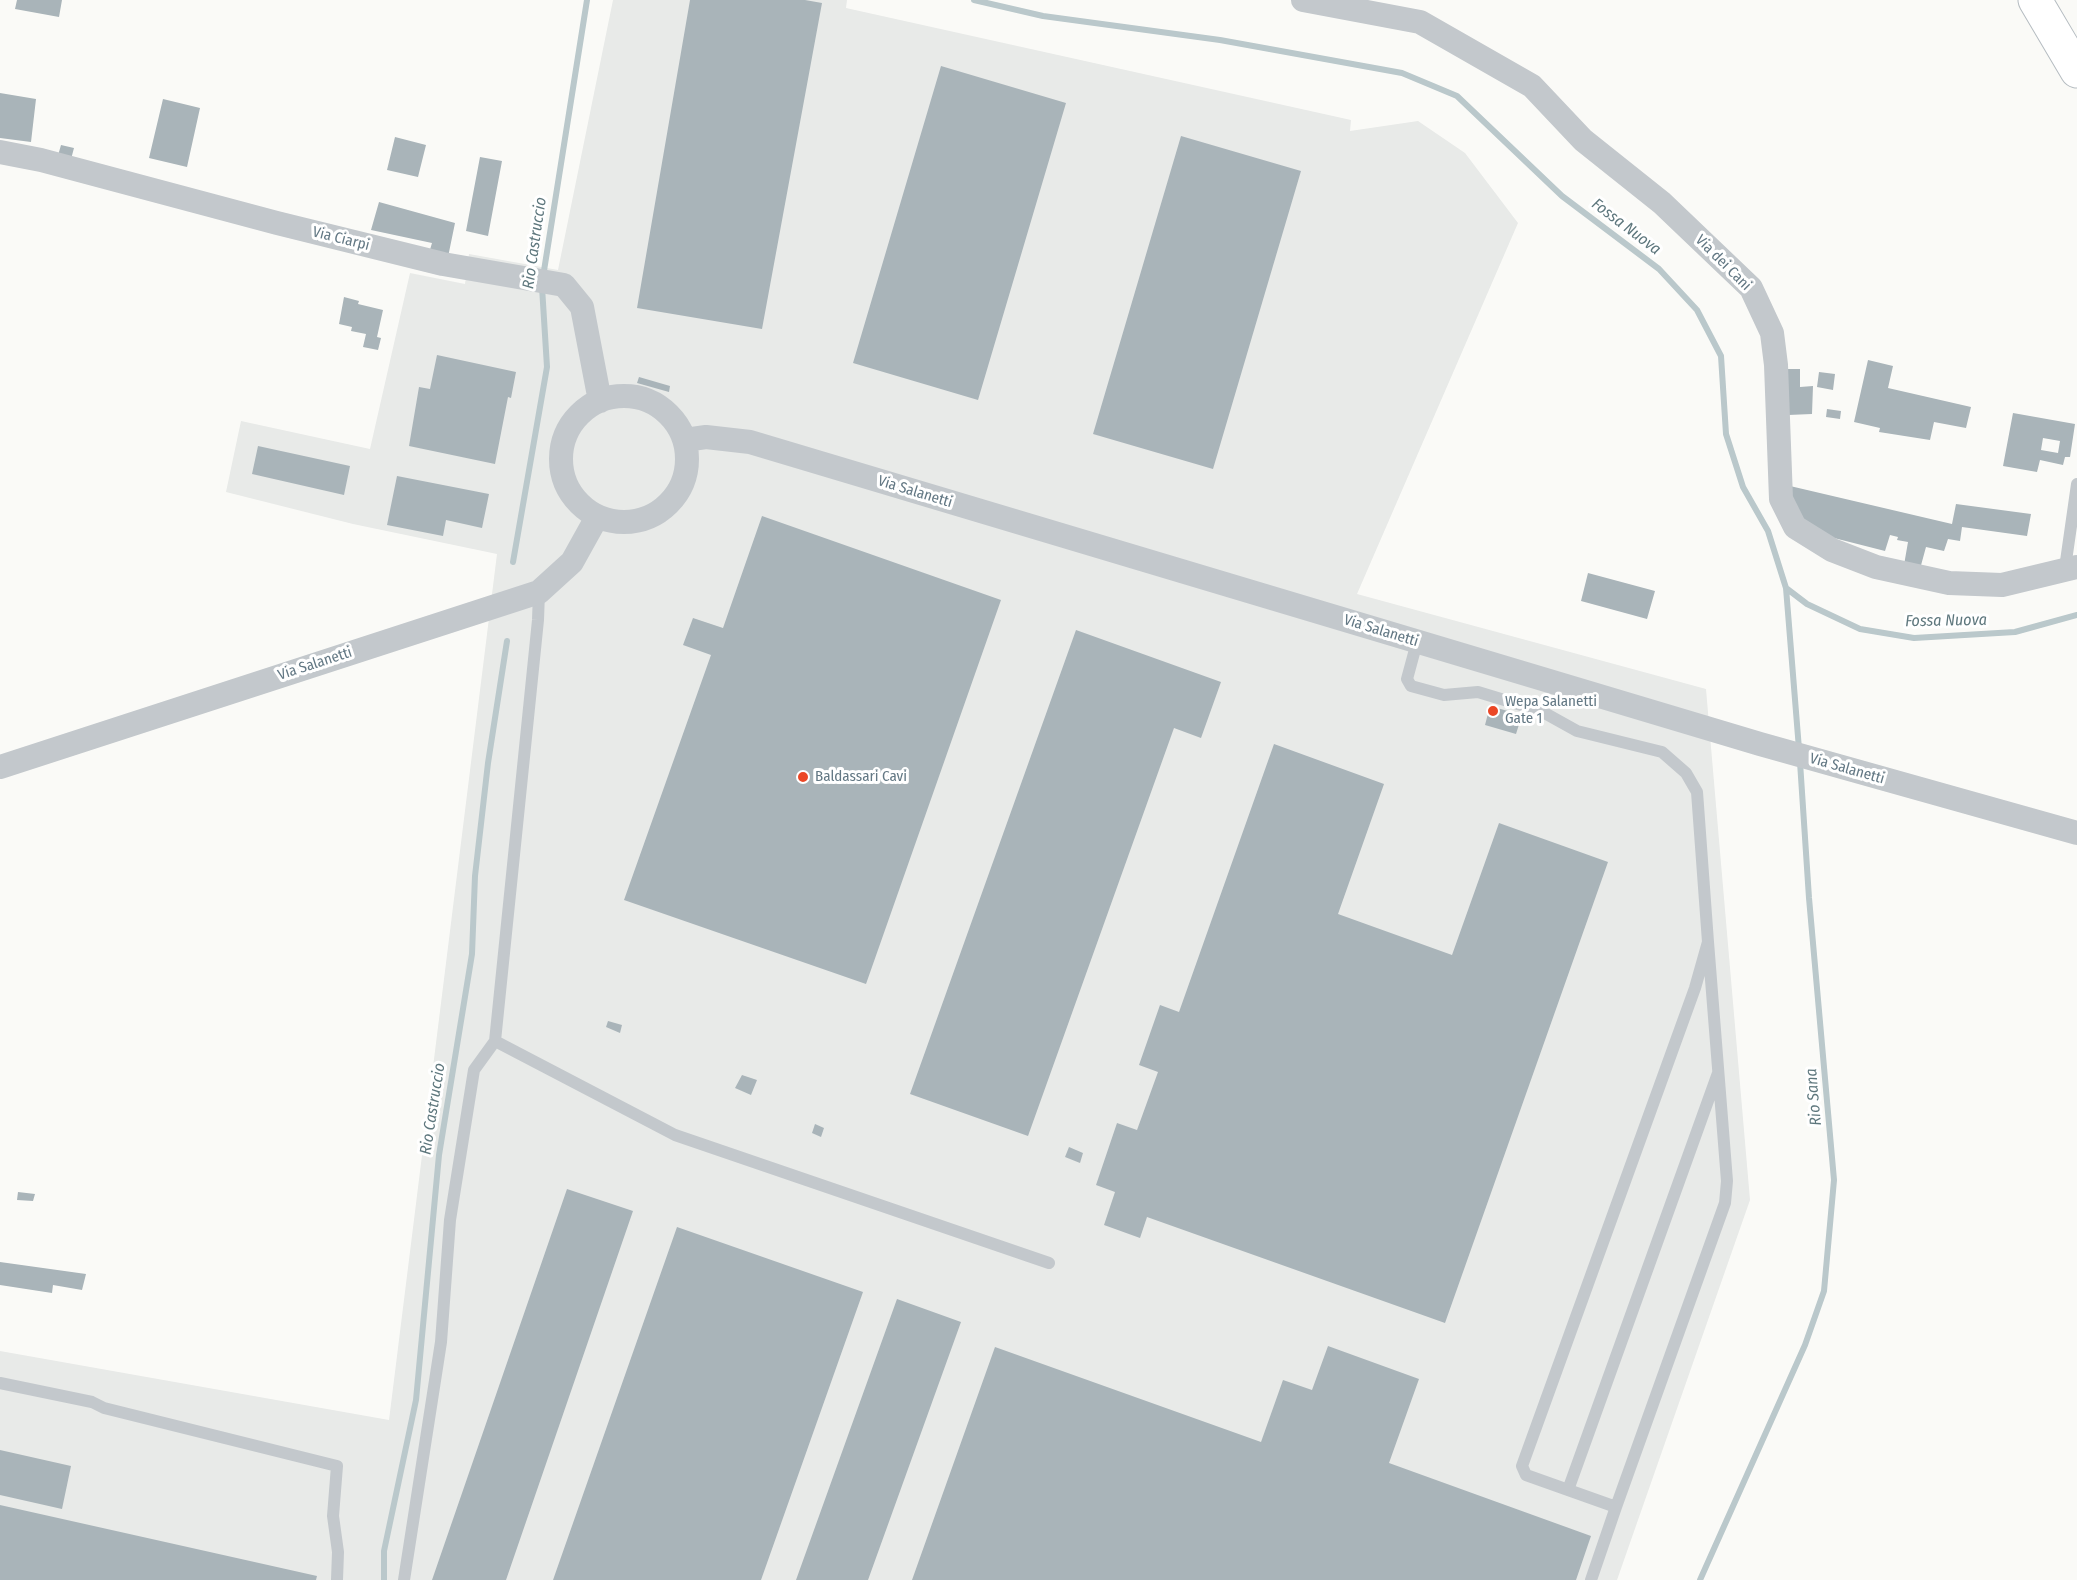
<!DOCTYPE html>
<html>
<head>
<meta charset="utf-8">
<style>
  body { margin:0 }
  canvas { display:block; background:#fafaf7 }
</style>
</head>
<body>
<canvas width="2077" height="1580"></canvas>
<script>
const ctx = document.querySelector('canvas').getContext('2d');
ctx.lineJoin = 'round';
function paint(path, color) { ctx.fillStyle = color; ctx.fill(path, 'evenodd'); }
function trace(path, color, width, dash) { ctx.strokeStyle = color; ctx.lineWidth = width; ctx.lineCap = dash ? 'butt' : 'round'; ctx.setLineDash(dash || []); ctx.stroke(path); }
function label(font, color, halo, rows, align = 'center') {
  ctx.font = font + ' "Fira Sans Condensed",sans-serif'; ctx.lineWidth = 6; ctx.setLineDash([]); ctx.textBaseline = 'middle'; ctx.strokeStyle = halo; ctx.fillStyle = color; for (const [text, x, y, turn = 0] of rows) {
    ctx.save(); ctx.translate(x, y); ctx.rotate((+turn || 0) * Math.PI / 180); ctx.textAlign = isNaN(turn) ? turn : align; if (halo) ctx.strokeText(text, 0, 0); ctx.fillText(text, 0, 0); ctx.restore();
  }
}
const built = new Path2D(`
  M613,0H847L846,8L1351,120L1350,131L1418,121L1465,153L1518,223L1357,594L1706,689L1750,1200L1617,1580H0V1351L389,1420L497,554L353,524L226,492L241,421L370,449L410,273L465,284L469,254L558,270Z`);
const stream = new Path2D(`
  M974,0L1043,16L1220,40L1402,73L1457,96L1562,196L1659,269L1697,310L1721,356L1726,434L1743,487L1768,531L1786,588L1807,604L1860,629L1914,638L2015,632L2077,615
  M543,277L587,0
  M513,562L547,367L542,287
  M1786,588L1799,749
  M384,1580V1551L416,1400L439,1155L472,954L475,876L488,763L507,641
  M1700,1580L1805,1345L1824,1291L1834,1180L1809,898L1800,762`);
const building = new Path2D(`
  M17,0H62L59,17L15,9Z
  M690,0H805L822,3L762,329L637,308Z
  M941,66L1066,103L978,400L853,363Z
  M0,93L36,99L31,142L0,138Z
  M163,99L200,108L187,167L149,158Z
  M1181,136L1301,171L1213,469L1093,434Z
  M395,137L426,145L418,177L387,170Z
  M61,145L74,148L70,163L57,159Z
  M480,157L502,161L488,236L466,231Z
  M379,202L455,223L448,257L429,253L432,243L371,230Z
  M344,297L359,301L358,304L383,310L377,337L381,338L378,350L363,347L366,334L351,331L352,327L339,324Z
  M437,355L516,372L511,398L508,397L495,464L409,446L419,387L430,389Z
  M1868,360L1893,366L1888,388L1971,407L1966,428L1934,422L1930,440L1879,432L1880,428L1854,422Z
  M1787,369H1800V387L1813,386L1812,414L1788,415Z
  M1819,372L1835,374L1833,390L1817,387Z
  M639,377L670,386L669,392L637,383Z
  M1827,409L1841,411L1840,419L1826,417Z
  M2013,413L2075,424L2070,457H2065L2063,465L2040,460L2037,472L2003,466ZM2043,438L2060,441L2058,453L2041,450Z
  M258,446L350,466L344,495L252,474Z
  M397,476L489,494L482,528L446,520L443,536L387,525Z
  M1790,486L1952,524L1956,504L2031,514L2027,536L1962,527L1960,541L1948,539L1944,551L1926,547L1920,569L1904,565L1908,542L1897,540L1898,537L1890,535L1885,551L1834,538L1797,518Z
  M762,516L1001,600L866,984L624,900L711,655L683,645L693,618L723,628Z
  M1588,573L1655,591L1647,619L1581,601Z
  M1076,630L1221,682L1201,738L1174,728L1028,1136L910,1094Z
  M1490,706L1522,715L1516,734L1485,725Z
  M1274,744L1384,784L1338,914L1452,955L1499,823L1608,862L1445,1323L1147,1217L1140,1238L1104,1225L1115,1192L1096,1185L1117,1123L1137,1130L1158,1072L1139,1065L1160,1005L1179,1012Z
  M608,1021L622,1025L620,1033L606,1027Z
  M742,1075L757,1080L751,1095L735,1088Z
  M815,1124L824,1128L821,1137L812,1133Z
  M1069,1147L1083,1153L1080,1163L1065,1157Z
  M567,1189L633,1211L506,1580H432Z
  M18,1192L35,1194L33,1201L17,1200Z
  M677,1227L863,1292L761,1580H553Z
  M0,1262L86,1274L82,1290L53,1285L52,1293L0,1285Z
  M897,1299L961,1322L868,1580H796Z
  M1328,1346L1419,1379L1389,1463L1591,1536L1576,1580H912L995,1347L1261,1442L1283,1380L1312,1390Z
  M0,1450L71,1466L62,1509L0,1495Z
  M0,1505L317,1576L316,1580H0Z`);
const lane = new Path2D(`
  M2065,568L2077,484
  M539,592L538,620L495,1041L675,1135L1049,1263
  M1417,642L1407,679L1411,686L1444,695L1478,692L1501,699L1541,711L1577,731L1662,752L1686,773L1697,792L1708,942L1695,988L1522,1466L1526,1475L1616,1507L1725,1203L1727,1181L1708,942
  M0,1383L92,1402L104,1408L337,1466L333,1516L338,1552L337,1580
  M1568,1490L1718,1073
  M404,1580L441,1342L450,1220L474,1070L495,1041
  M1591,1580L1616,1507`);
const street = new Path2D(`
  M1303,0L1420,22L1532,86L1583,140L1662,203L1751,288L1772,333L1776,365L1781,499L1795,527L1832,550L1876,567L1949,583L2002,585L2077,567
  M0,152L41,160L277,223L443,264L564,285L582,307L600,401
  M561 459a63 63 0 1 1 126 0a63 63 0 1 1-126 0Z
  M685,440L706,437L750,442L1760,744L2077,833
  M0,767L539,592L572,562L597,517`);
const secondary = new Path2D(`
  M2035,0L2077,71`);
const markers = [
  [1493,711,6,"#eb4726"],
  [803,777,6,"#eb4726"]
];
const streetNames = [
  ["Via Ciarpi",341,239,14],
  ["Via dei Cani",1723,263,45],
  ["Via Salanetti",915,492,17],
  ["Via Salanetti",1381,631,17],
  ["Via Salanetti",315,664,-18],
  ["Via Salanetti",1847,769,16]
];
const poiNames = [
  ["Wepa Salanetti",1505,702],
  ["Gate 1",1505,719],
  ["Baldassari Cavi",815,777]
];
const waterNames = [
  ["Fossa Nuova",1626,227,37],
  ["Rio Castruccio",535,243,-82],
  ["Fossa Nuova",1946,621,-1],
  ["Rio Sana",1814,1097,-95],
  ["Rio Castruccio",433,1109,-81]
];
paint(built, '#e8eae8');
trace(stream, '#bac8cb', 6);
paint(building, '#a9b4b9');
trace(secondary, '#b5bcc1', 35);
trace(lane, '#c3c8cc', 12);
trace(street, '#c3c8cc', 24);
trace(secondary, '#fff', 33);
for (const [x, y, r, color] of markers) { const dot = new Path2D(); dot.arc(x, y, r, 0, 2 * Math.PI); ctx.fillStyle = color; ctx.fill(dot); trace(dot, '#fff', 2); }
label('15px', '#637884', '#fff', streetNames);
label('15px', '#637884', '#fff', poiNames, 'left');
label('italic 16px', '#5e777d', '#fff', waterNames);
</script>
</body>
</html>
